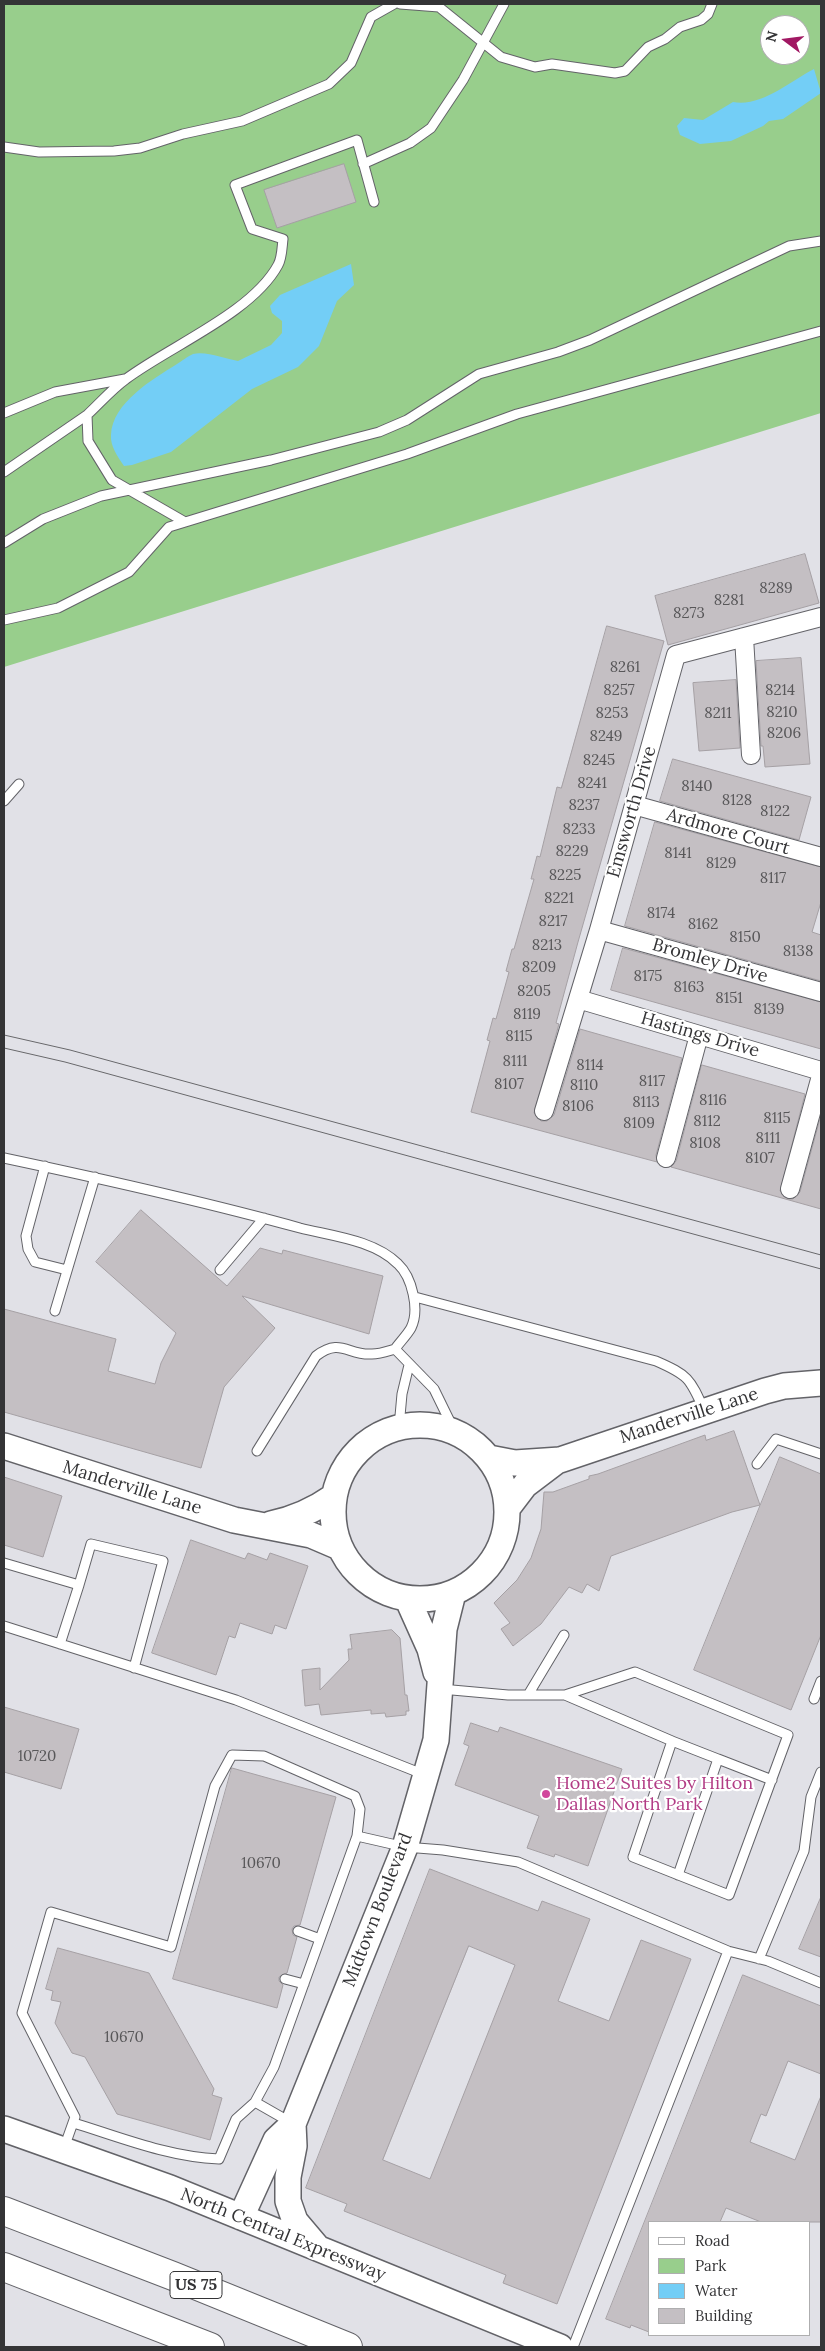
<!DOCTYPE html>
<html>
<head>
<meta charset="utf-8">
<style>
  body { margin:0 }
  #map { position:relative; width:825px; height:2351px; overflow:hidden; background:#e1e1e7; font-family:Lora,serif }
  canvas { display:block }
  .frame { position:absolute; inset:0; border:5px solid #343436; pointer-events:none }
  .legend { position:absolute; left:648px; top:2221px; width:162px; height:115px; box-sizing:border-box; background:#fff; border:1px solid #aeaeaf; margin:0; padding:6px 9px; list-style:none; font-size:15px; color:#343436 }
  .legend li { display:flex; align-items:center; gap:10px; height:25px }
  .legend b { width:25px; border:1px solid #aeaeaf }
  .north { position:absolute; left:760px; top:15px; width:50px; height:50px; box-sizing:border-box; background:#fff; border:1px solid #aeaeaf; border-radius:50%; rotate:285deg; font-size:14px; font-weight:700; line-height:20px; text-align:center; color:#343436 }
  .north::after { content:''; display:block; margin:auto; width:18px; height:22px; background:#a11863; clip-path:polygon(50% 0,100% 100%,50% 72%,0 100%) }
</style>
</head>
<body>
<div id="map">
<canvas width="825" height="2351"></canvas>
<div class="frame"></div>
<ul class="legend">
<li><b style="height:6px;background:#fff"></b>Road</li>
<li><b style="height:14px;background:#98ce8c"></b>Park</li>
<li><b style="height:14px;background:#73cef6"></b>Water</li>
<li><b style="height:14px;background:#c4bfc3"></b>Building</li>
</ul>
<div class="north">N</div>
</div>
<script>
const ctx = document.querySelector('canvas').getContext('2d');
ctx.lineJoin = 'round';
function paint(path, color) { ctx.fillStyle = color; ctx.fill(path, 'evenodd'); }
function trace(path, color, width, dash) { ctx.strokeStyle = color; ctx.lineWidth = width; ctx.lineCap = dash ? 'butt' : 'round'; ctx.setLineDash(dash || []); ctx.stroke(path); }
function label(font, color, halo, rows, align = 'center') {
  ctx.font = font + ' Lora,serif'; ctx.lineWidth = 4.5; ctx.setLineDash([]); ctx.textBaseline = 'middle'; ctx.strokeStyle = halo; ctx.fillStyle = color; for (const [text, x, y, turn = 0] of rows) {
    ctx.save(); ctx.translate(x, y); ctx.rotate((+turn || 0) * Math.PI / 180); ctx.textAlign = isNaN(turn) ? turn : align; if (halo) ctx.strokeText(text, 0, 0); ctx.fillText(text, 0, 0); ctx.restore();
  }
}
const green = new Path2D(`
  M4,4H821V413L4,667ZM770,25H800V55H770Z`);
const water = new Path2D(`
  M814,69L821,93L783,119L769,121L763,126L731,141L700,144L680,135L677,126L684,118L703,120L733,102C762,107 789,82 814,69Z
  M351,264L354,285L337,301L319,346L298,367L252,389L171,452L132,465L124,466C118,457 110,446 111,435C112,403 153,379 177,364C182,361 188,356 193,354C207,351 225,359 238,361L271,345L282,333V321L272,313L270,306L280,295Z`);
const building = new Path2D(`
  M344,164L356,202L277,228L264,190Z
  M805,554L819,603L668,645L655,596Z
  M607,626L664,641L578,942L556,1023L559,1024L534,1113L541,1121H547L554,1115L580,1029L682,1058L656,1155L657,1162L471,1112L490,1041L487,1040L493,1018L496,1019L509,972L506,971L512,949H514L534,879H531L537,856L540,857L557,787L561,788Z
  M801,658L810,764L765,767L763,746H761L756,661Z
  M736,680L740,748L699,751L693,683Z
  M673,759L811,797L799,840L660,801Z
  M655,822L821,867V902L812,932L821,935V981L625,926Z
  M623,948L821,1002V1049L611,990Z
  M702,1065L805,1094L780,1191L788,1199H793L800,1192L821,1115V1209L671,1167L676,1161Z
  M141,1210L227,1286L260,1248L282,1254L283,1250L383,1276L369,1334L242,1296L275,1328L224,1387L201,1468L4,1412V1309L116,1339L108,1371L155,1384L161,1363L176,1333L96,1262Z
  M734,1431L760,1505L732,1512L611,1556L599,1591L587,1584L582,1593L569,1587L541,1624L513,1646L501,1629L510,1623L494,1603L517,1580L531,1558L541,1529L544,1492H553L589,1479V1476L598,1474L705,1435L706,1440Z
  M780,1457L821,1474V1635L791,1710L694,1670Z
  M4,1477L62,1496L43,1557L4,1545Z
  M191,1540L245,1559L248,1553L267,1560L270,1553L308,1566L286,1629L275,1625L272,1634L240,1623L235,1638L229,1636L216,1675L152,1653Z
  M392,1630L400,1638L405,1695H407L409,1711H406V1715L386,1717L385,1713L371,1714V1710L321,1715L319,1704L305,1706L302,1670L320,1668V1690L349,1660L348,1649H352L350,1635Z
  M4,1707L79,1729L61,1789L4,1772Z
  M471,1723L498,1732L500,1727L622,1769L588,1866L555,1854L554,1857L527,1848L539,1816L455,1785L469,1746L464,1744Z
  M232,1768L336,1797L300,1925L294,1926L292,1929L293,1935L297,1937L287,1973L279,1977V1981L283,1985L277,2008L173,1979Z
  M430,1869L538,1911L542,1901L590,1919L558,2001L609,2021L641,1940L691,1959L557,2304L503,2283L506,2275L344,2211L347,2204L306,2188ZM469,1946L515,1965L430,2179L383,2160Z
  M821,1897V1957L799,1949Z
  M58,1948L149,1973L214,2089L212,2095L222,2098L210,2140L117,2114L85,2057L72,2053L55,2023L61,2002L51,2000L53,1991L46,1989Z
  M743,1975L821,2006V2074L788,2061L766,2116L761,2114L750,2142L795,2160L821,2096V2222H761L726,2208L720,2222H649V2332L631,2325L630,2328L606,2319Z`);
const lane = new Path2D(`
  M400,4L439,7L501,57L535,67L552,64L615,73L625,71L648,47L665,39L680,27L701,20L708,14L712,4
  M4,147L39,152L114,151L140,148L183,134L242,121L329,84L351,63L371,17L394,4
  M363,164L410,143L431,128L463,80L504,4
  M4,413L55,392L125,379
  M4,472L87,415
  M185,522L112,480L88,441L87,415C100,403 112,389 126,379C170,346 252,313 278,265C282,258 282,247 283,239L252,229L235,185L357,140L374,202
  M4,543L43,519L101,496L271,460L379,432L407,420L479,374L558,352L590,340L789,246L821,241
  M4,620L58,608L129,572L169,527L407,454L517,414L821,331
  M4,801L19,784
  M4,1158C103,1179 202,1201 300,1228C332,1236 374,1240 398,1264C412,1277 420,1310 411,1328C407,1335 400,1342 395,1349C388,1351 380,1354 372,1354C348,1356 341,1337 316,1356L257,1451
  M45,1166L26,1236L28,1249L35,1262L67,1270
  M220,1270L264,1218
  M415,1297L656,1361C688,1375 690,1378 704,1410
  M55,1311L95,1177
  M395,1349L434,1389L455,1432
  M399,1427L402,1394L409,1365
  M757,1464L776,1439L821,1454
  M4,1563L79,1585L60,1644
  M79,1585L91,1544L163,1561L134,1668
  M4,1626L236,1700L425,1775
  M441,1689L508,1695H565L635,1672L788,1735L729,1895L633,1857L672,1741L565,1695
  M528,1695L564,1635
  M814,1699L821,1681
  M672,1741L718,1759L678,1875
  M718,1759L772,1780
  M357,1836L405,1847L443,1850L518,1862L728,1951L573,2347
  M298,1931L320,1939
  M728,1951L768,1961L821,1983
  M759,1959L804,1851L811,1797L821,1772
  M285,1979L304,1984
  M74,2123C122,2138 169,2157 219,2159L236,2119L255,2102L290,2122
  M64,2148L75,2117L22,2013L51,1912L171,1947L215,1786L232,1755L264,1756L355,1796L360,1809L357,1836L274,2067L255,2102`);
const street = new Path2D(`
  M744,637L751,755
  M634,805L821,857
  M599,930L821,992
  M578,999L821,1071
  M544,1111L599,930L676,655L821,617
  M666,1158L699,1035
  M790,1189L821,1076`);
const secondary = new Path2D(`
  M333 1512a87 87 0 1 1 174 0a87 87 0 1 1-174 0Z
  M4,1446L234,1520L311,1535L339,1547
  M489,1458L515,1463L560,1460L765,1391L784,1386L821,1383
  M509,1506L525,1485L558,1460
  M271,1524C295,1519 313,1511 333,1497
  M408,1600L430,1649L436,1672
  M293,2124L294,2146L288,2177V2201L295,2221L317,2247
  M4,2129L170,2188L560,2347
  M241,2217L276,2140L293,2124L405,1847L436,1740L444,1629L453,1593`);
const highway = new Path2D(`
  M4,2211L173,2276L348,2347
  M4,2267L210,2347`);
const tram = new Path2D(`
  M4,1035L70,1050L821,1255
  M4,1048L65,1062L821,1269`);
const markers = [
  [546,1794,5,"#d1479c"]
];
const numberNames = [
  ["8289",776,589],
  ["8281",729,601],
  ["8273",689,614],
  ["8261",625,668],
  ["8257",619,691],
  ["8214",780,691],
  ["8210",782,713],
  ["8253",612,714],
  ["8211",718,714],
  ["8206",784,734],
  ["8249",606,737],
  ["8245",599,761],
  ["8241",592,784],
  ["8140",697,787],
  ["8128",737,801],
  ["8237",584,806],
  ["8122",775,812],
  ["8233",579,830],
  ["8229",572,852],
  ["8141",678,854],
  ["8129",721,864],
  ["8225",565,876],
  ["8117",773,879],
  ["8221",559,899],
  ["8174",661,914],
  ["8217",553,922],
  ["8162",703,925],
  ["8150",745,938],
  ["8213",547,946],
  ["8138",798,952],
  ["8209",539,968],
  ["8175",648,977],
  ["8163",689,988],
  ["8205",534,992],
  ["8151",729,999],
  ["8139",769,1010],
  ["8119",527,1015],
  ["8115",519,1037],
  ["8111",515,1062],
  ["8114",590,1066],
  ["8117",652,1082],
  ["8107",509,1085],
  ["8110",584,1086],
  ["8116",713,1101],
  ["8113",646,1103],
  ["8106",578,1107],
  ["8115",777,1119],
  ["8112",707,1122],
  ["8109",639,1124],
  ["8111",768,1139],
  ["8108",705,1144],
  ["8107",760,1159],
  ["10720",37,1757],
  ["10670",261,1864],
  ["10670",124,2038]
];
const shields = [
  [196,2285,52]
];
const shieldNames = [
  ["US 75",196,2285]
];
const streetNames = [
  ["Emsworth Drive",632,812,-74],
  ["Ardmore Court",728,832,16],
  ["Bromley Drive",710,961,16],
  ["Hastings Drive",700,1035,16],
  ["Manderville Lane",689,1416,-18],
  ["Manderville Lane",132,1488,17],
  ["Midtown Boulevard",378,1910,-69],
  ["North Central Expressway",283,2235,22]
];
const hotelNames = [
  ["Home2 Suites by Hilton",556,1784],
  ["Dallas North Park",556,1805]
];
paint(green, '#98ce8c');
paint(water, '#73cef6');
paint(building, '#c4bfc3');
trace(building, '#a5a0a4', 1);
trace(lane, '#636368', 11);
trace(street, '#636368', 20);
trace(secondary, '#636368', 28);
trace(highway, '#636368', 30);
trace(lane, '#fff', 9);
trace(street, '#fff', 18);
trace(secondary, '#fff', 25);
trace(highway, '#fff', 28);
trace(tram, '#68686b', 1);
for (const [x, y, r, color] of markers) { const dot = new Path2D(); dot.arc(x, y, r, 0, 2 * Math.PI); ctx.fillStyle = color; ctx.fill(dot); trace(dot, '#fff', 2); }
label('15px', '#585759', null, numberNames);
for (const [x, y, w] of shields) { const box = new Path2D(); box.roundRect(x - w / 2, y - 13.5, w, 27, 4); ctx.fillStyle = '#fff'; ctx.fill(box); trace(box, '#343436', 1); }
label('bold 16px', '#343436', null, shieldNames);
label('18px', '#343436', '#fff', streetNames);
label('18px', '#b23c85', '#fff', hotelNames, 'left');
</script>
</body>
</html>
